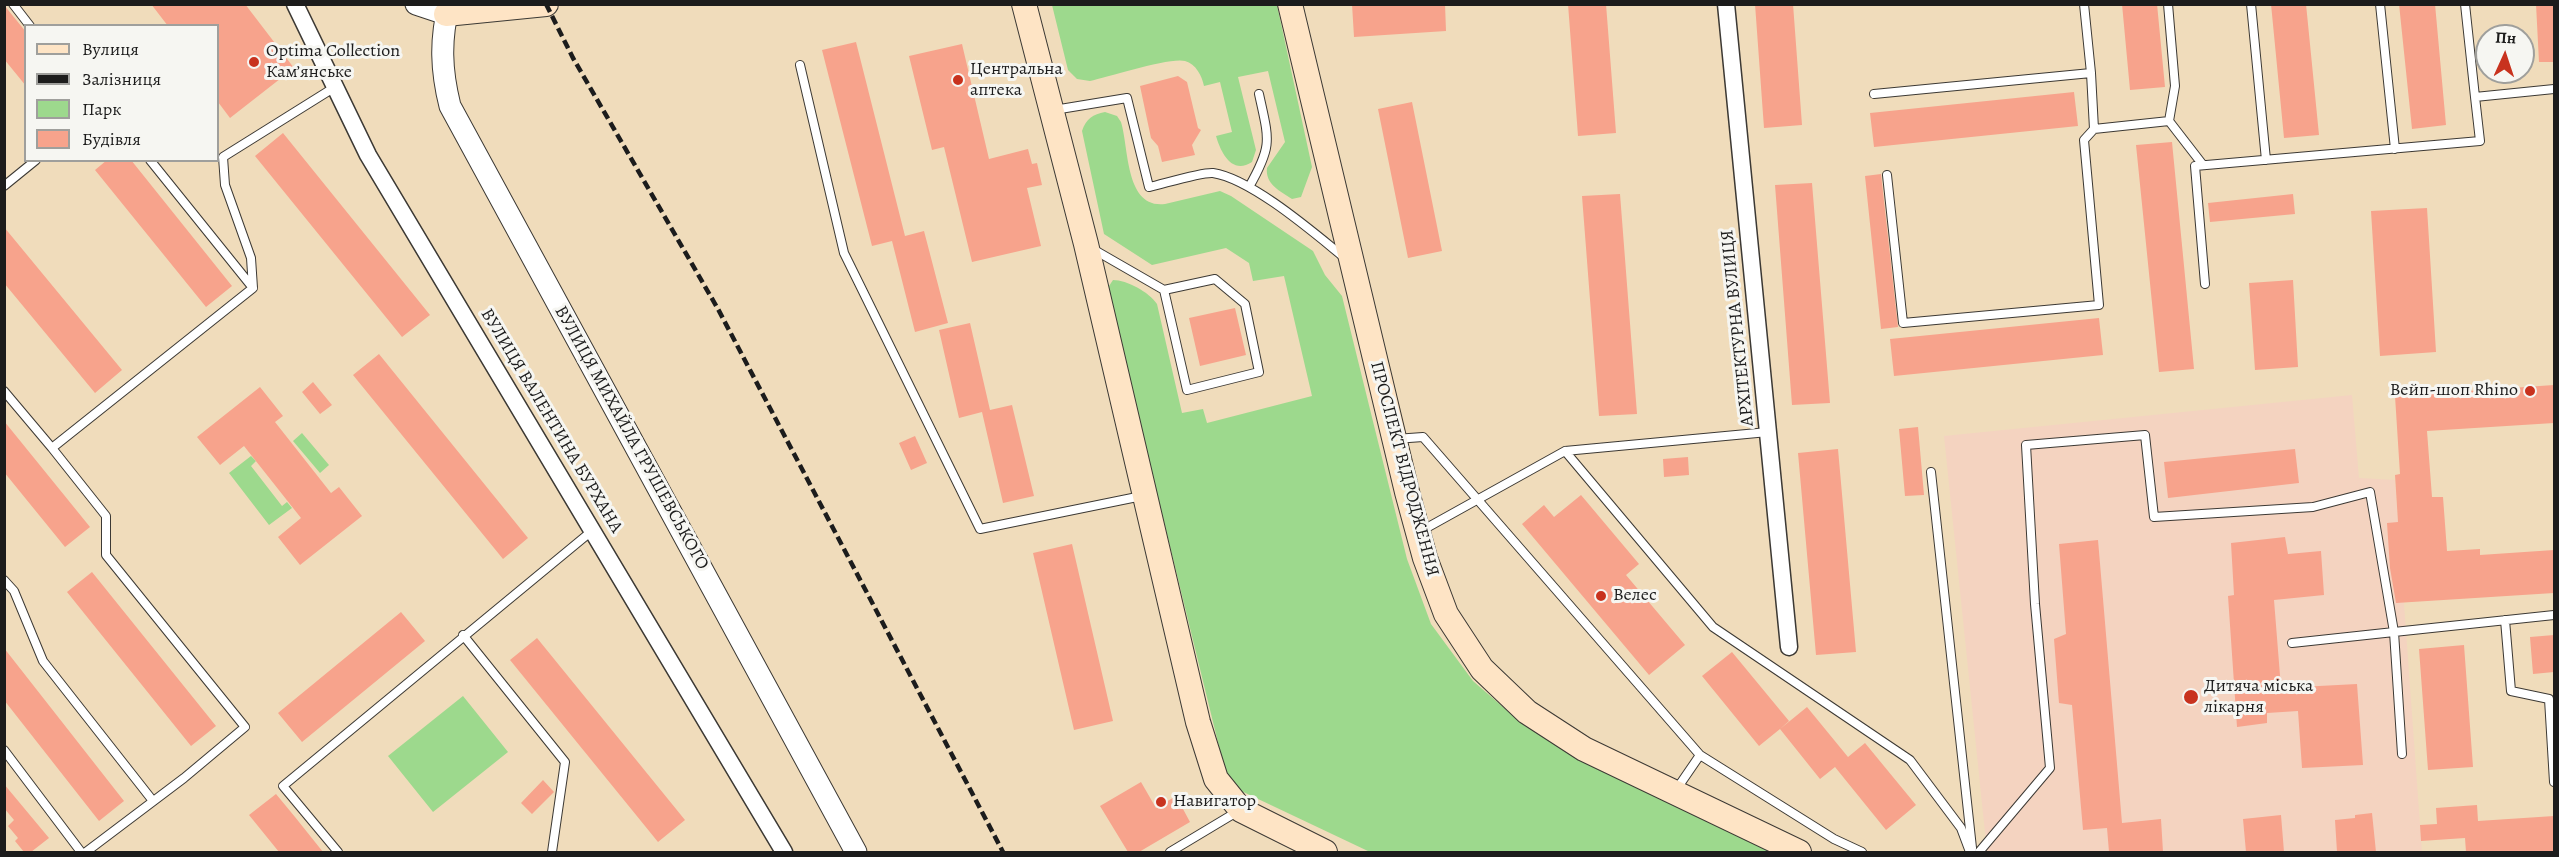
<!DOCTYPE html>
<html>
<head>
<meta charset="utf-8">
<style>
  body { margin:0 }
  #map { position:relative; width:2559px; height:857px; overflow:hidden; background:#f0dcbb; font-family:Alegreya,serif }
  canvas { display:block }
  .frame { position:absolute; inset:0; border:6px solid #1c1c1c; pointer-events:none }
  .legend { position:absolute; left:24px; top:24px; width:195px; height:138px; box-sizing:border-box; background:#f6f6f2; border:2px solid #9f9f9c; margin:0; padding:8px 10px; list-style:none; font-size:18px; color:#1c1c1c }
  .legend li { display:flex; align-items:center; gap:12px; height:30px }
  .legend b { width:30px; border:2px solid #9f9f9c }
  .north { position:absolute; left:2475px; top:24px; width:60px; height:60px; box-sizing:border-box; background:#f6f6f2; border:2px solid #9f9f9c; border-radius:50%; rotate:3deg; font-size:16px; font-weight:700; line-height:24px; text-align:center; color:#1c1c1c }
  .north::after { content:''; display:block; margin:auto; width:21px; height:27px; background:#c8321e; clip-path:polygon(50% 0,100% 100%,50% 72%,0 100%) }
</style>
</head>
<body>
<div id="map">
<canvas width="2559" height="857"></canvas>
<div class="frame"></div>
<ul class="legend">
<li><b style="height:8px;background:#fee4c5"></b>Вулиця</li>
<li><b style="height:8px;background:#1c1c1c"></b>Залізниця</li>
<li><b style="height:16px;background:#9dd98d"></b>Парк</li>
<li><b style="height:16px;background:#f7a38c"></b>Будівля</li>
</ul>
<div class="north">Пн</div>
</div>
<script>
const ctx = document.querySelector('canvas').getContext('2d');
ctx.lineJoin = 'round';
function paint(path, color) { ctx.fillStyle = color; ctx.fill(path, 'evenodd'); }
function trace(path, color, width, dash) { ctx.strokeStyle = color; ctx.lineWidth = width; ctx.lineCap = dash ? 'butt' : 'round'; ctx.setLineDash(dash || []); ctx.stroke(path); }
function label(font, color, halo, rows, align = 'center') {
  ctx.font = font + ' Alegreya,serif'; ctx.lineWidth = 6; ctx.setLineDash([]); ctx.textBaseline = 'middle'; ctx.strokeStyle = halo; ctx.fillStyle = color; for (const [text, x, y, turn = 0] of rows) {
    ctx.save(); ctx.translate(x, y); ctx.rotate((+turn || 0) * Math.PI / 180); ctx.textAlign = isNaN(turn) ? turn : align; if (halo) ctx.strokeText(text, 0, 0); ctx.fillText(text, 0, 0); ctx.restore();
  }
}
const built = new Path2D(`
  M2352,395L2359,478L2395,480L2422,852H1987L1944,436Z`);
const green = new Path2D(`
  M1052,5H1277L1312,167L1301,197L1292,199C1280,191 1265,184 1267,168L1285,142L1268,71L1238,77L1256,150L1252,162C1232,175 1221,153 1216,136L1232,132L1220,82L1204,86C1202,76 1196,64 1185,61C1170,57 1108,77 1090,81L1077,79L1068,70Z
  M1105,112L1117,116L1121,122C1129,148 1125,209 1165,204L1220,191L1231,196L1313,251L1325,275L1342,296L1407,559L1431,624L1473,681L1525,726L1770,852H1370L1237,789L1225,771L1107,289L1113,280C1127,280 1149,292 1157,304L1182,413L1203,409L1207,423L1312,396L1284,276L1253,281L1249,263L1226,248L1152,265L1104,234L1082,131C1086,119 1093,114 1105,112Z
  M302,433L329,465L320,473L293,441Z
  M251,456L256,461L251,466L282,506L287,502L292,508L269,525L229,473Z
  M463,696L508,752L433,812L388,756Z`);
const building = new Path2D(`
  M151,4H245L294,68L230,118L218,102V26H168Z
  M1352,4H1445L1446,31L1354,37Z
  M1568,4H1606L1616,133L1578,136Z
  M1755,4H1793L1802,125L1764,128Z
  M2122,4H2157L2165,87L2130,90Z
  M2271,4H2306L2319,135L2284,138Z
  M2399,4H2435L2446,125L2412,129Z
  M2536,4H2554V62H2539Z
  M4,5L26,32V86L4,59Z
  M856,42L905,236L924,231L948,323L915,332L892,241L872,246L822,50Z
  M962,44L989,159L1028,149L1032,164L1037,163L1042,185L1027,188L1041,246L972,262L944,147L932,150L909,56Z
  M1178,76L1187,82L1198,128L1201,130L1192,145L1195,155L1162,162L1158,146L1151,138L1140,86Z
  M2074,92L2078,126L1874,147L1870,113Z
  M1412,102L1442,251L1408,258L1378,109Z
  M283,133L430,315L402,337L255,156Z
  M2172,142L2194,369L2159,372L2136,145Z
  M107,160H131L232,286L206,307L95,170Z
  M1881,174L1898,327L1881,329L1865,176Z
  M1812,183L1830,403L1792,405L1775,185Z
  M1620,194L1637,414L1599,416L1582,196Z
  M2293,194L2295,214L2210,222L2208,203Z
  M2427,208L2436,352L2380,356L2371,211Z
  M4,227L122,370L95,393L4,283Z
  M2293,280L2298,367L2255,370L2249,283Z
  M1235,308L1246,355L1200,366L1189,318Z
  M2099,318L2103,355L1894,376L1890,339Z
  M970,323L990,410L1012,405L1034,496L1003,503L982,412L959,418L939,330Z
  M379,354L528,538L503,559L353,375Z
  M313,382L332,405L320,414L302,392Z
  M2554,385V423L2427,431L2432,497H2443L2447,551L2480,549V555L2554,550V593L2396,603L2390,568L2387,523L2398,522L2395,475L2400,474L2395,396Z
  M260,387L283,416L275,422L331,493L339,487L362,516L300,565L278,537L301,518L244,446L220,465L197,437Z
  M4,421L90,527L65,547L4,472Z
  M1918,427L1924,495L1905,496L1899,429Z
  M915,436L927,463L911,470L899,443Z
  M1838,449L1856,652L1816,655L1798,453Z
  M2295,449L2299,483L2168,498L2164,462Z
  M1688,457L1689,475L1664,477L1663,459Z
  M1581,495L1639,564L1626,575L1685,645L1649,675L1522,524L1544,505L1554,517Z
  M2285,537L2288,554L2321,551L2324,595L2274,600L2281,688L2357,684L2363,765L2302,768L2298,711L2267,713V723L2237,727L2228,596L2234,595L2231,543Z
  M2098,540L2122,823L2161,819L2163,852H2109L2107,828L2083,830L2072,705L2059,703L2054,639L2066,634L2059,544Z
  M1072,544L1113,721L1074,730L1033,553Z
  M92,572L216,726L191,746L67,592Z
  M401,612L425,641L302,742L278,713Z
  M2554,635V672L2533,674L2530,637Z
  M537,638L685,820L658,842L510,660Z
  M2464,645L2473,767L2428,770L2419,649Z
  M4,648L124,801L99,821L4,700Z
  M1732,652L1789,721L1780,729L1807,707L1848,757L1865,743L1916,805L1886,830L1835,767L1820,779L1780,729L1759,746L1702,676Z
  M543,780L554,792L532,814L521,803Z
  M1141,782L1156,808L1176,796L1190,822L1139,852H1128L1100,806Z
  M4,784L49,838L31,852H24L15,841L18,838L8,826L14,820L4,808Z
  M276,794L295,817L323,852H279L249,815Z
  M2477,805L2478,821L2554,816V852H2466L2465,838L2421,841L2420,825L2437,824L2436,808Z
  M2372,813L2376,852H2337L2335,820L2355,818V815Z
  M2281,815L2284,852H2246L2243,819Z`);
const service = new Path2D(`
  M13,4L30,26
  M2168,4L2175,86L2169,121
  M2251,4L2266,160
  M2380,4L2395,149
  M2465,4L2475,97L2554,89
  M800,65L844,253L980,529L1142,496
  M1874,94L2091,73L2084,4
  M1054,110L1127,98L1149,187C1163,184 1201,172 1213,173C1252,179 1314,233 1345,258
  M2094,129L2169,121L2203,165
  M150,160L253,288
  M1887,175L1903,323L2099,305L2084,140L2094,129L2091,73
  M4,186L36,160
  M1249,187C1273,145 1269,140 1259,94
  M1091,248L1164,290L1215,279L1245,304L1259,372L1187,390L1164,290
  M2205,284L2195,166L2480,141L2475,97
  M4,391L52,448
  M1395,439L1423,437L1700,755L1834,839L1862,852
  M1565,451L1713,627L1910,760L1961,828L1970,852
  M1931,472L1972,848
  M1421,531L1565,451L1768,432
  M4,580L14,591L43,661L153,801
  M2505,620L2511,691L2549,699L2554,782
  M463,635L565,762L552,852
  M2292,643L2394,632L2402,754
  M4,750L81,852
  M1676,790L1700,755
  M86,852L184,778L245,727L106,555V516L52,448L253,288L251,258L225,185L223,157L335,87
  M338,852L283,786L593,530
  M1170,852L1240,810
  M1979,852L2050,768L2035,604L2026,445L2145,435L2154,517L2313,507L2370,492L2394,632L2554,615`);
const minor = new Path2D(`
  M295,4L368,155L784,852
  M1726,4L1789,647`);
const tertiary = new Path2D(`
  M416,4L446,14
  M449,4C440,40 441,70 450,106L856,852`);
const secondary = new Path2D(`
  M1024,4L1086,244L1198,722L1216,779L1241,810L1325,852
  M1290,4L1407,492L1425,558L1446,614L1482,669L1527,712L1584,749L1799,852
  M446,14L546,4`);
const rail = new Path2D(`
  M546,4L573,58L718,309L1003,852`);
const markers = [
  [254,62,6,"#c8321e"],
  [958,80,6,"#c8321e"],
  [2530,391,6,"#c8321e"],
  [1601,596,6,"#c8321e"],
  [2191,697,8,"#c8321e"],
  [1161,802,6,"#c8321e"]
];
const poiNames = [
  ["Optima Collection",266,52],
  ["Кам’янське",266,73],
  ["Центральна",970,70],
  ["аптека",970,91],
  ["Вейп-шоп Rhino",2518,391,"right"],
  ["Велес",1613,596],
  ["Дитяча міська",2204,687],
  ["лікарня",2204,708],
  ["Навигатор",1173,802]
];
const streetNames = [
  ["АРХІТЕКТУРНА ВУЛИЦЯ",1738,328,-96],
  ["ВУЛИЦЯ ВАЛЕНТИНА БУРХАНА",551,421,59],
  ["ВУЛИЦЯ МИХАЙЛА ГРУШЕВСЬКОГО",631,438,61],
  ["ПРОСПЕКТ ВІДРОДЖЕННЯ",1404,469,75]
];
paint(built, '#f4d3c0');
paint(green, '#9dd98d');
paint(building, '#f7a38c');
trace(service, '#3c3934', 10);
trace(minor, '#3c3934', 19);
trace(tertiary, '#3c3934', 23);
trace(secondary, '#3c3934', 26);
trace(service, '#fff', 8);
trace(minor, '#fff', 16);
trace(tertiary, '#fff', 21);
trace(secondary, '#fee4c5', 24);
trace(rail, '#1c1c1c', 4.5, [9, 4.5]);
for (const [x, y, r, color] of markers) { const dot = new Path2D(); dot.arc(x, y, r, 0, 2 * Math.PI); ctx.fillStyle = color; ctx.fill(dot); trace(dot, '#f6f6f2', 2); }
label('18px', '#1c1c1c', '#f6f6f2', poiNames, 'left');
label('18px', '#1c1c1c', '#f6f6f2', streetNames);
</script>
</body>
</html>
